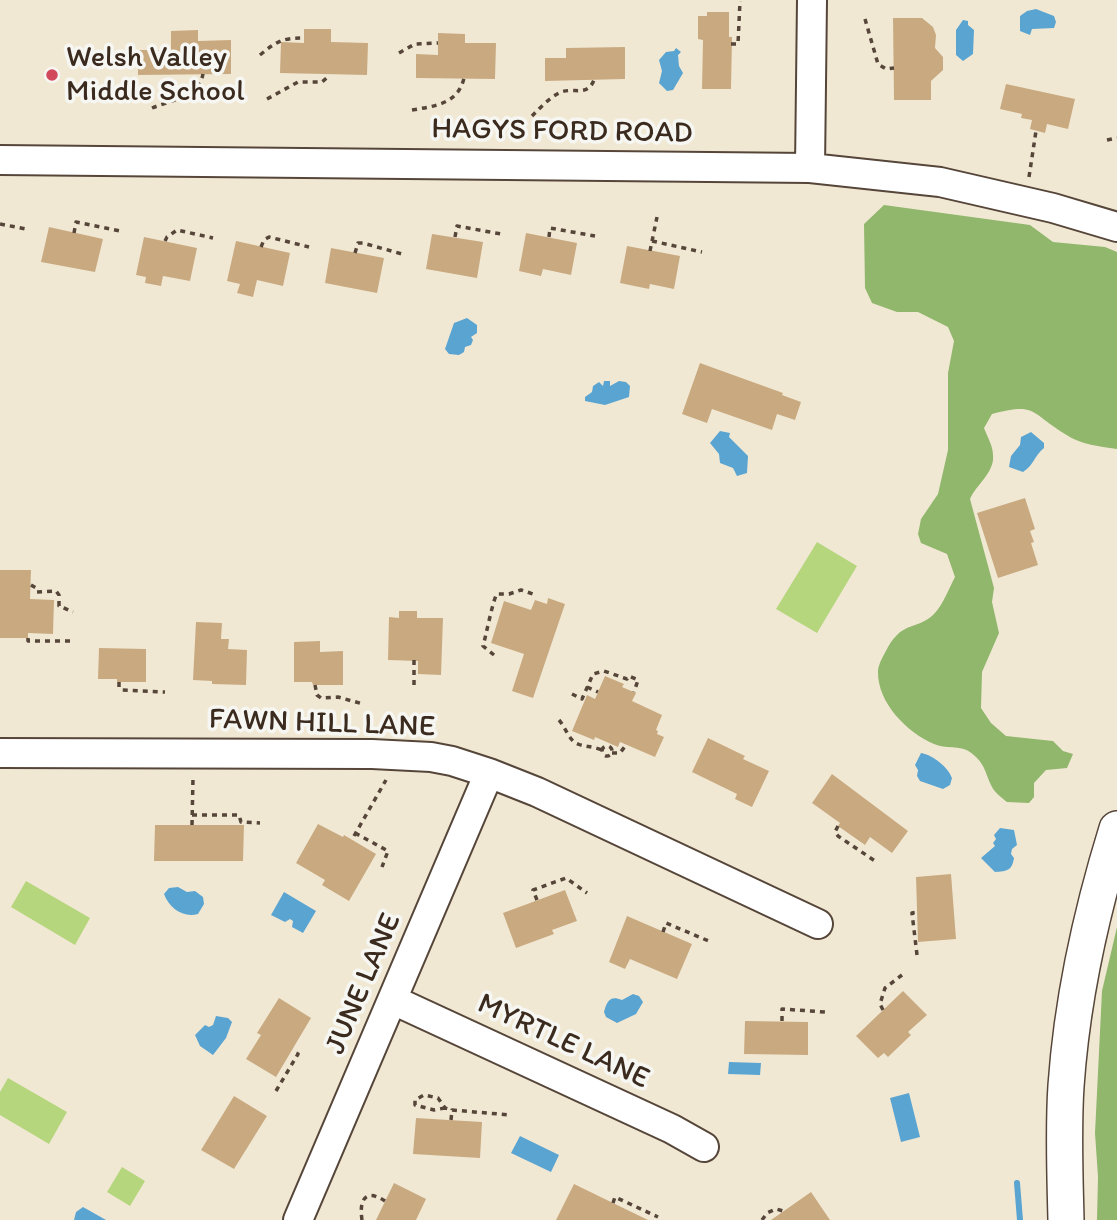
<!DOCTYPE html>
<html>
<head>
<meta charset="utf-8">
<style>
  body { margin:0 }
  canvas { display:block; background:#f1e8d4 }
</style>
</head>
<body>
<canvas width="1117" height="1220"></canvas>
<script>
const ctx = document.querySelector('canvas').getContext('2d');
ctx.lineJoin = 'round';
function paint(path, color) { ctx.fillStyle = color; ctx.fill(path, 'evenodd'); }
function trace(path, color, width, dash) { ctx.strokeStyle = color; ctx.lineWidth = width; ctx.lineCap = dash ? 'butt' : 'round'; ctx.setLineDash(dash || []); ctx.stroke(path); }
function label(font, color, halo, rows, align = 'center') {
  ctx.font = font + ' Itim,sans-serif'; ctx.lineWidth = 7; ctx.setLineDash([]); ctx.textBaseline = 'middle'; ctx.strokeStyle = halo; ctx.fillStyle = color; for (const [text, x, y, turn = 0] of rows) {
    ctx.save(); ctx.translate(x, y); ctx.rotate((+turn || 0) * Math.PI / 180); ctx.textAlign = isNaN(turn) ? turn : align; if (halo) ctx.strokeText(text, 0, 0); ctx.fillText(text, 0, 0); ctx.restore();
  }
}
const green = new Path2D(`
  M817,542L857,566L817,633L776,609Z
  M26,881L90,918L75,945L11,907Z
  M8,1078L67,1112L49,1144L0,1115V1092Z
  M122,1167L145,1181L130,1206L107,1192Z`);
const forest = new Path2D(`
  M884,205L1030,225L1053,242L1105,247L1117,252V449C1098,446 1081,445 1065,434C1030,413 1037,402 992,414L984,428C987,436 993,446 993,455C995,472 976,485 970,499L994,588L992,602L999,633L982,672L981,708L991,723L1006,736L1053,741L1063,751L1073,754L1067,768L1046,770L1034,783V797L1029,803L1007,802C1002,798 995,793 992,787C984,771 986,764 970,752C960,745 945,749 934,744C908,733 877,703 878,671C878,664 885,653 888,647C904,620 916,631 934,614C943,605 949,588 955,577L947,554L921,543L918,534L921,519L938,494L948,450V373L954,341L948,327L918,312H897L872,303L865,288L864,224Z
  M1117,927V1220H1097L1098,1177L1095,1133L1102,991Z`);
const water = new Path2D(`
  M1036,9L1054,16L1056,22L1054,28L1032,29L1030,35L1020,31V16L1027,11Z
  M963,20L968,21V25L974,30L973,54L963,61L956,55V30Z
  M676,48L681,52L678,55L679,66L683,73L673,90L667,91L659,83L662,71L659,60L666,52L674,51Z
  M467,318L477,325V333L471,337L473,340L471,345L465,347L464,352L459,355L449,354L445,349L454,323Z
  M604,381H610V386L619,381L626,382L630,386L629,397L605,405L585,401V397L592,392L593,386L599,382L603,386Z
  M720,431L730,433L729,437L748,456L747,473L737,476L733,468L720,463L719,454L710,443Z
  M1031,432L1044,443V448C1034,456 1034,465 1023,472L1009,467L1011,456L1020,445L1021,437Z
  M921,753C933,755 948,767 952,778L950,785L943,789L920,781L917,776L918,770L915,765Z
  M1000,828L1014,830L1017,845L1012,849L1011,854L1014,858C1012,871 1007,871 995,872L981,858L995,846L993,843L996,839L994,835Z
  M178,887L187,892L195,891L203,897L204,904L198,914C183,918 169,908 164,894L169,888Z
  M284,892L316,911L303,933L292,927L293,921L290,919L285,922L271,915Z
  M633,994L639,996L643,1002L636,1014L617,1023L606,1017L604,1012C607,1001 610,995 622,1000Z
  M216,1016L228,1018L232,1022L226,1038L213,1055L200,1046L195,1035L205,1025L209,1027L213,1025Z
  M729,1062L761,1063L760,1075L728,1074Z
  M909,1093L920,1137L901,1142L890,1098Z
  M520,1136L559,1155L551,1172L511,1153Z
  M83,1207L106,1220H74L76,1212Z`);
const stream = new Path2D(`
  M1017,1183L1020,1220`);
const building = new Path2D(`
  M707,12H729V37H732L731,89H702L703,40L698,39V16H707Z
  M893,18H922L933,27L936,35L935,48L943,57V70L931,81V100H894Z
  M304,29H331V42L368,43L367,75L280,73L281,42L304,43Z
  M198,30V41L231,40V74L138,75V50H171V31Z
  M438,33L465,34V43H496L495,79L416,78V54L438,55Z
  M625,47V79L545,81V58H566V48Z
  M1006,84L1075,99L1068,129L1047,124L1045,133L1030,129L1032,120L1021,118L1022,114L1000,109Z
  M49,227L103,239L95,272L41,262Z
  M526,233L577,243L571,275L543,269L541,276L519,271Z
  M432,234L483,242L477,278L426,269Z
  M144,237L197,248L190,281L163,276L161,286L145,283L146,277L136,275Z
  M236,241L290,253L283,286L257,280L253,297L237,293L240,284L227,281Z
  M627,246L680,256L674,289L650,284L649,289L620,283Z
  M331,248L384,258L377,293L325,283Z
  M700,363L783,393L782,395L801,402L795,420L777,414L772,430L712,409L707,423L682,414Z
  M1025,498L1035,529L1030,531L1034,542L1031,543L1038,565L998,578L977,513Z
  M0,570H31L30,599L54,600L53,634L28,633V638H0Z
  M548,598L565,604L533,698L512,691L524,654L491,643L504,601L531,610L535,600L547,604Z
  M399,611H417V618H443L441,675L418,674V661L388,660L389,617L399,618Z
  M196,622L222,623L221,639H229L228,649L247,650L246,685L212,684V681L193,680Z
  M320,641V652L343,651V685H313L312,682H294V642Z
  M99,648L146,649V682H117V679H98Z
  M605,676L624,684L622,687L636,693L632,701L662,715L656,730L658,731L657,734L664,737L655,757L620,742L618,747L595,737L594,740L572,731L587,695L595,699Z
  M708,738L745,756L743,759L769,771L752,807L735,799L737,794L692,772Z
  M832,774L908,831L892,853L870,837L865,845L838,826L840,823L812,803Z
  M318,824L343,837L344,835L376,854L349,901L322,885L325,880L296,863Z
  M155,825H244L243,861H154Z
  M951,874L956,939L918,942L916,877Z
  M565,890L577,921L552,930L554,934L516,948L503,913Z
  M627,916L692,944L677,979L630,959L625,969L609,962Z
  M903,991L927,1015L908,1032L911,1035L888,1057L884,1053L878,1058L856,1036Z
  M279,998L311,1018L276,1077L246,1059L261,1035L257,1033Z
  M745,1021L808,1022V1055L744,1054Z
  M234,1096L267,1116L234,1169L201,1150Z
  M416,1118L482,1122L480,1158L413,1154Z
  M394,1183L426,1199L416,1220H376Z
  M574,1184L613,1203L648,1220H556Z
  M811,1192L830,1220H771Z`);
const path = new Path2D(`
  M865,19L878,64L886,69L894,68
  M731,44H738L740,1
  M399,53L415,44L438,43
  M260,55C277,41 282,38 304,38
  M267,99L298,82H322L330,75
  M152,108C169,101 199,96 203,74
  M412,110C435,106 458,104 464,78
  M532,116C540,108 549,98 559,93C573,86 587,98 594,80
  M1107,140L1117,138
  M1029,177L1036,131
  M0,224L26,229
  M74,233L76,222L120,231
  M455,237L457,226L501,234
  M549,237L550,228L595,236
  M165,241L167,237L177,230L213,238
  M652,241L702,252
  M261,247L264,240L269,237L309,247
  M650,251L657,217
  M355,253L358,243H363L402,254
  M31,585L36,588L37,592L56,591L59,595V606L73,612
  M28,638V641H72
  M494,655L483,646C486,636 493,599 497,594H509L521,590L536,595
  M119,682V687L122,690L165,692
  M315,685L317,695L321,698L338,697L363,704
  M414,685V655
  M587,687L598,692
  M572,694L582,699L593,674L604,671L627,679L629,676L638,680L634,692
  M559,720C566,728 569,741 578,744C585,747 592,746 602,750
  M602 751a5 5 0 1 1 10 0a5 5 0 1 1-10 0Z
  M612,753H620L626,745
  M192,815H239L241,822L260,823
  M192,825L193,778
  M838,826L835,832L838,836L875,861
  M355,833L388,851L382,867
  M354,836L386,780
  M537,900L533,890L566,878L587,893
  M663,932L666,923L711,942
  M917,955L912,913L918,912
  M883,1010L880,1004L885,988L902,975
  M782,1021V1009L825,1012
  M276,1091L298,1054L294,1052
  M445,1108L434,1110L415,1105V1100L424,1095L438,1098L445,1108L452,1110
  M451,1120L452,1110L510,1115
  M613,1203L615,1197L658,1217
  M362,1220C359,1200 365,1188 385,1201
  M762,1220L767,1213L776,1209L783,1211`);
const minor = new Path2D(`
  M0,160L810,168L940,182L1053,208L1117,227
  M810,168L812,0
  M0,753L372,754L431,757L452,761L489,773L537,792L818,924
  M393,1000L672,1129L704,1147
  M298,1220L489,773`);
const major = new Path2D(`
  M1066,1220C1065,1175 1063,1131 1066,1086C1072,999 1091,913 1117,829`);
const markers = [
  [52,75,7,"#d1495b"]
];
const poiNames = [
  ["Welsh Valley",66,58],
  ["Middle School",66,92]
];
const streetNames = [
  ["HAGYS FORD ROAD",562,132,1],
  ["FAWN HILL LANE",322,724,2],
  ["JUNE LANE",364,984,-67],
  ["MYRTLE LANE",563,1042,25]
];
paint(green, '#b5d67d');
paint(forest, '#90b76c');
paint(water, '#5aa4d1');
trace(stream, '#5aa4d1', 6);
paint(building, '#c9aa80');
trace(minor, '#564639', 32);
trace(major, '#564639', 38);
trace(path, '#564639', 3.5, [5, 5]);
trace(minor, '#fff', 28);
trace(major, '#fff', 35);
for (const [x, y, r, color] of markers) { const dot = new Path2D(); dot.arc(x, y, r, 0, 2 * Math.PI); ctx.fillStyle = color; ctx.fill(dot); trace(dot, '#f6f6f2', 2.5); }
label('30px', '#3b2a1e', '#f6f6f2', poiNames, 'left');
label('30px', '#3b2a1e', '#f6f6f2', streetNames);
</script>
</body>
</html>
